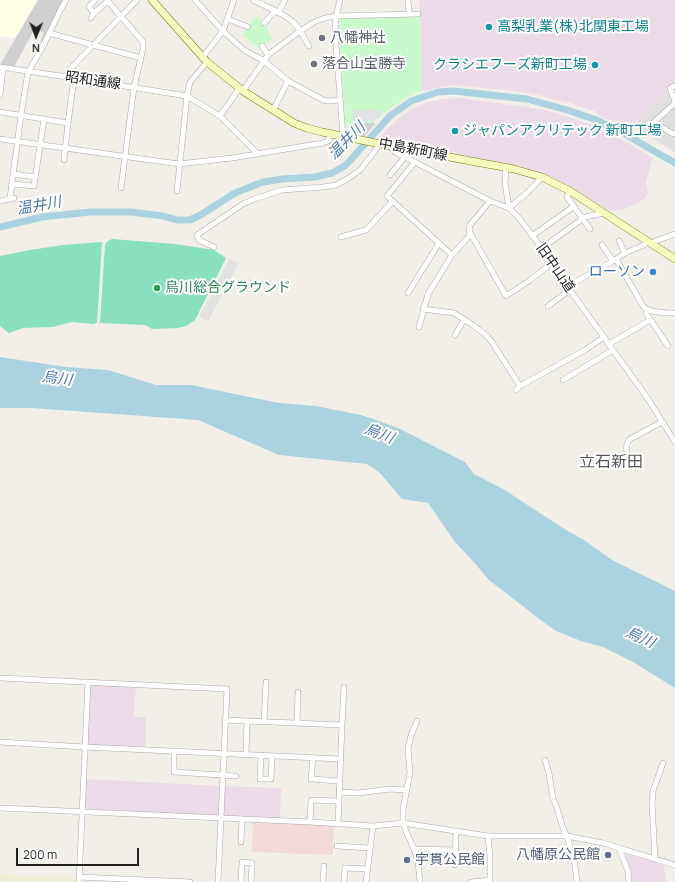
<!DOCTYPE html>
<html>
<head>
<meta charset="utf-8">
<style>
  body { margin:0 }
  #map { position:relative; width:675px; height:882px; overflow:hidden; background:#f2efe9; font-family:Manrope,sans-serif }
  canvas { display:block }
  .north { position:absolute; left:16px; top:16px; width:40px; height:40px; -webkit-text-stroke:3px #fff; paint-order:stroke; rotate:181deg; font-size:11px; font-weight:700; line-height:16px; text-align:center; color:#222 }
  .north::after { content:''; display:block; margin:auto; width:14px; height:18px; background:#222; clip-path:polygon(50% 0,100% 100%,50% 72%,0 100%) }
  .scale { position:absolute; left:16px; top:848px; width:123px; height:18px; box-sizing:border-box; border:2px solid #222; border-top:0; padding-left:5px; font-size:12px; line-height:14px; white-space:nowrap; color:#222; -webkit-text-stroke:3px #fff; paint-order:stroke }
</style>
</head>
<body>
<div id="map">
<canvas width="675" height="882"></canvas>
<div class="north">N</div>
<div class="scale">200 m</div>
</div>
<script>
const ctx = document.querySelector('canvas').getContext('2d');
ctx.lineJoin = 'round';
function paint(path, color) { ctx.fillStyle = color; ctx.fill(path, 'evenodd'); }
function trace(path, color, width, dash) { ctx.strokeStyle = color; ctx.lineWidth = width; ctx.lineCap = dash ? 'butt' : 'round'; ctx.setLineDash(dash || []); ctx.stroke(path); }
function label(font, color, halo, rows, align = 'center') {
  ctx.font = font + ' Manrope,"Noto Sans JP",sans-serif'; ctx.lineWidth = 4; ctx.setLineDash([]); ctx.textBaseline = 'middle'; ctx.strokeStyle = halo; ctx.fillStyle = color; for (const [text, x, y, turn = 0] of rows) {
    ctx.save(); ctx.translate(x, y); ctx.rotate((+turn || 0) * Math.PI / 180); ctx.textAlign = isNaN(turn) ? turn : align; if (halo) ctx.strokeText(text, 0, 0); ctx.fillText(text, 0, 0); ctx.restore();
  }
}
const residential = new Path2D(`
  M675,84V152L633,126L669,91L667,87Z`);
const commercial = new Path2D(`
  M253,821L334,825L333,855L252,852Z`);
const industrial = new Path2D(`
  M419,0H675V84L667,87L669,91L630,128L617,122L602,118L594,111L570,103L529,93L515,91L452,85L422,91L420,15Z
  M459,98L526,107L545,110L566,116L592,125L614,136L631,145L653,158L651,162L646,183L648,192L646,197L643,200L625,209L610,211L555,178L523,167L380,139L385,131L398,119L414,108L428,102L443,99Z
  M93,684L136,686L134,717H146L145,748L87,745L91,686Z
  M86,779L220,786L219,815L217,816L85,809Z
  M223,786L281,788L280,819L222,817Z
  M625,853L663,863L666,882H632L629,866Z`);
const education = new Path2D(`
  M0,0H38L15,38L0,36Z`);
const religious = new Path2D(`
  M38,0H64L42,43L40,42L44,33L35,28L14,67L0,65Z
  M373,122L375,124L365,136H362L361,137L349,134V132L355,133L358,131L360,128L365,123Z`);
const farmland = new Path2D(`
  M0,874L77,878V882H0Z`);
const park = new Path2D(`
  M420,15L422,91C407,97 395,104 383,114C380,117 376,119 373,122C371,123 368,123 366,123C356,127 359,137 346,130L339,32L340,17Z
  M256,16L264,23L273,39L259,48L242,35Z`);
const pitch = new Path2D(`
  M112,239L175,244L208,249L214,250L226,258L195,320L186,326L178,328L152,329L145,325L100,323L105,245C106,242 109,240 112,239Z
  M102,242L97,323L93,324L72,322L52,327L23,328L9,333L0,326V256L30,250L63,245Z`);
const parking = new Path2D(`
  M353,110H381V116L374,121H366L359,119H356L353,122Z
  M229,259L239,263L208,321L199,317Z`);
const water = new Path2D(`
  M0,357L66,367L108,370L156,385H191L279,403L316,406L361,415L376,420L398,428L465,462L474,474L503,489L566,530L584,540L612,560L675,591V688L633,662L603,647L581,641L556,631L542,621L489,580L472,560L455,542L428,503L402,499L380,473L367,464L279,455L198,420L32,408H0Z`);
const river = new Path2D(`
  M0,227L42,217L90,212H131L163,216L177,220H190L202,214L235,193L263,182L282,179L315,177L332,173L346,165L390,116L411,101L438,92L454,91L527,99L567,110L594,119L622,132L654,151L675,163`);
const minor = new Path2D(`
  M107,0L143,42V49L134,87L121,188
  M195,0L223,31L244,50L264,61L288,81L323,100L327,101L340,100
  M253,0C266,7 282,12 293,22C300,28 304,38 309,46
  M340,0L336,16L335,32L343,136
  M408,0L409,14
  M94,13L89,7L95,0
  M278,13L285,0
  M91,18L94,13L108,1
  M228,19L248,27
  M264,23L275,11
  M49,33L141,58
  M262,46L268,55
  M202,58L223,31L234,0
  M0,67L74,78L187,96L220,116L258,154
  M66,76L69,70L137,0
  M675,86L670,88L675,101
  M243,91L268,55L300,31L316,21L325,18L336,16L418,14
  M0,95L3,68
  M675,103L654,122L673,134L675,133
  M273,110L288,81
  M0,112L68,123
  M220,116L239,89
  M0,139L179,164L232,158L323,143L328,141L331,134
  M390,146L395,152L405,157L490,201L509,208L519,218L542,248L570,290L648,399L675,442
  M64,160L68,123L74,78
  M415,162L387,196L452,255
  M506,167L505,183L509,208L527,193L542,177
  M13,174L35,177
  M390,175L405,157
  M12,184L34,186L44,119
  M177,191L187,96L190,82L207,62
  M570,191L567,197L590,229
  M10,198L21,115L28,72L43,46L61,9L66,0
  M0,201L14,198
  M490,201L470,225L469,231L506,296L529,281L552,263
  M532,236L573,207
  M341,237L366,230L393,201
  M619,241L625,253
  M650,243L675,234
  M602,245L613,261
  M214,247L199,240L197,235L243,204L254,199L282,190L323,187L336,185L349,178L360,170L377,148L379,143
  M542,248L585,217L604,213
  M616,259L643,306C651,314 664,312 675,313
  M568,286L613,261L625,253L644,245L647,241
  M408,293L439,243
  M548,306L570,290
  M423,309L454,313L473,325L487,336L492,342L520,386
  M647,310L646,313L668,346
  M419,327L428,294L452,255L471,234
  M455,335L464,320
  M609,344L650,320
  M563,380L613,350
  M516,390L520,386L585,350L604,337
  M627,458C627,452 625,443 630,439L662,422
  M0,678L227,689L218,882
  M226,720L247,721L342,725L338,824
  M417,721L411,735L408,749L410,773L403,809V823L406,831L414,849L418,861L420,882
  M264,722L266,682
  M297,723L298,692
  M342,725L344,687
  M0,742L85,747L340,759
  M174,751V772L236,776
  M246,755L247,721
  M261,755L260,779H271L272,756
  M313,758L311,779L339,781
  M545,760L549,773L553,799L556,805L562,825L565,833L567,836L575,865L577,882
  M339,792L359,793L389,789L406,790
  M0,808L310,822L373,826L403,823L488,836H567L603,843L675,865
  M310,822L311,800L338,801
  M241,842L242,819
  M337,846L370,848
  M619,848L628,871L629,882
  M414,849L456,850
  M655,859L652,804L653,791L663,763
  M455,865L456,831
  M79,877L190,882
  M79,882L88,682
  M241,882L242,862L252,863L251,882
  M323,882L324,866
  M344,882L345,868L368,869
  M366,882L373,826
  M471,882L490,880V857L488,836`);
const secondary = new Path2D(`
  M152,0L207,62L243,91L294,123L307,128L322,132L390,146L514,169L542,177L570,191L675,259`);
const markers = [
  [489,27,4,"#0f9aa8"],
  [322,38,4,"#6b7280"],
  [314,64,4,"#6b7280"],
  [595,65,4,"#0f9aa8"],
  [455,131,4,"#0f9aa8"],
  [653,272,4,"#3f7fe0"],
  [157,288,4,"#2e9e5b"],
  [608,855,4,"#5c6f8a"],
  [407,860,4,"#5c6f8a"]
];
const cultureNames = [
  ["高梨乳業(株)北関東工場",497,27],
  ["クラシエフーズ新町工場",587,65,"right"],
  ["ジャパンアクリテック 新町工場",463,131]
];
const worshipNames = [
  ["八幡神社",330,38],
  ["落合山宝勝寺",322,64]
];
const streetNames = [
  ["昭和通線",93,81,8],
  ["中島新町線",413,150,11],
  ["旧中山道",555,268,55]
];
const shopNames = [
  ["ローソン",645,272]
];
const leisureNames = [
  ["烏川総合グラウンド",165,288]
];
const serviceNames = [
  ["八幡原公民館",600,855],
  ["宇貫公民館",415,860,"left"]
];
const waterNames = [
  ["温井川",347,141,-45],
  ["温井川",39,206,-10],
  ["烏川",57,379,7],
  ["烏川",379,434,21],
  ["烏川",640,638,25]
];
const quarterNames = [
  ["立石新田",611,463]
];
paint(residential, '#e0dfdf');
paint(commercial, '#f2dad9');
paint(industrial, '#ebdbe8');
paint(education, '#ffffe5');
paint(religious, '#d0d0d0');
paint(farmland, '#eef0d5');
paint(park, '#c8facc');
paint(pitch, '#88e0be');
paint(parking, '#e2e2e2');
paint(water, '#aad3df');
trace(river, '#aad3df', 7);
trace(minor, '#a9a9a9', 6);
trace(secondary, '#707d05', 8);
trace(minor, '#fff', 5);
trace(secondary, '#f7fabf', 7);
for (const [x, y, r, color] of markers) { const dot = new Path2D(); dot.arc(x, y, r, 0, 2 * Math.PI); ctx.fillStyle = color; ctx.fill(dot); trace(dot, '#fff', 1.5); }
label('14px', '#0d838f', '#fff', cultureNames, 'left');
label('14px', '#5b616d', '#fff', worshipNames, 'left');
label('14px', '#222', '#fff', streetNames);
label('14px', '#366cbe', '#fff', shopNames, 'right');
label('14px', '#27864d', '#fff', leisureNames, 'left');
label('14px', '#4e5e75', '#fff', serviceNames, 'right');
label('italic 15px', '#4a7aab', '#fff', waterNames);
label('16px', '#555', '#fff', quarterNames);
</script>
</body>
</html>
